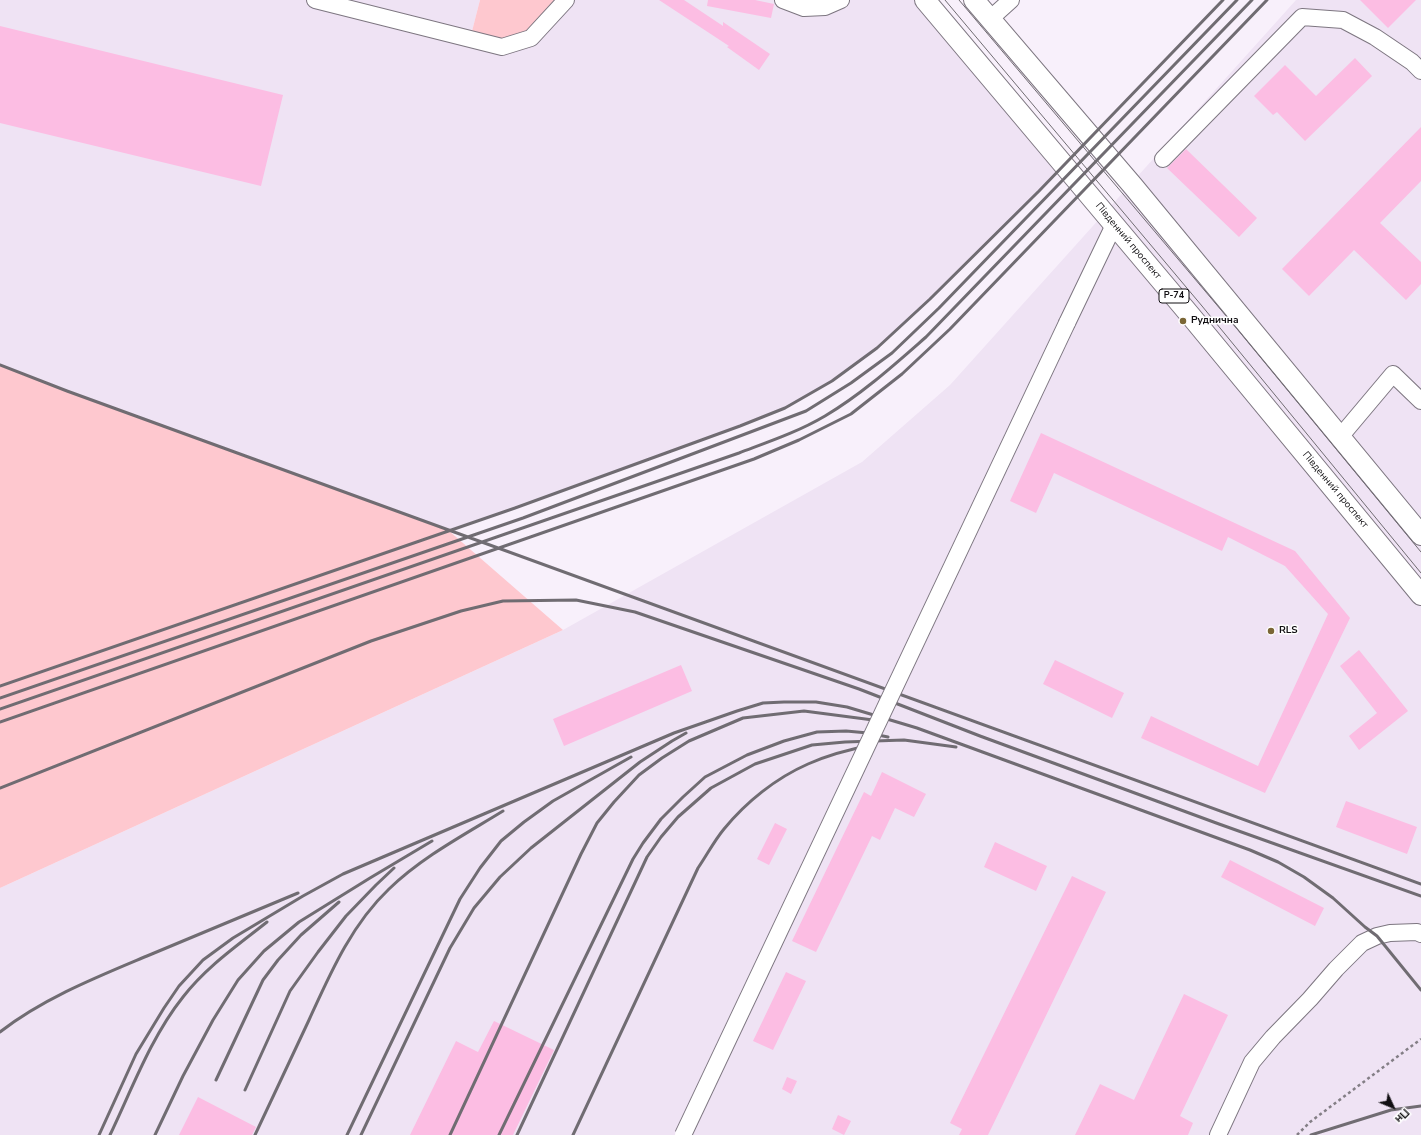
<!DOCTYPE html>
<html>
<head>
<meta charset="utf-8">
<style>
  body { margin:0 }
  #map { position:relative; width:1421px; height:1135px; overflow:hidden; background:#f8f0fb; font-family:"Nunito Sans",sans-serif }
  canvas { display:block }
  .north { position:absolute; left:1373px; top:1087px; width:40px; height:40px; -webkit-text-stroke:3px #fff; paint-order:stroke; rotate:134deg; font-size:11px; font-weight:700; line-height:16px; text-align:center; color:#121013 }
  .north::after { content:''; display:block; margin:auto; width:14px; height:18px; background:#121013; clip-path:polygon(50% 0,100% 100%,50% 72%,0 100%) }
</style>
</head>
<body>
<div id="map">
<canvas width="1421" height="1135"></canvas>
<div class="north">Пн</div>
</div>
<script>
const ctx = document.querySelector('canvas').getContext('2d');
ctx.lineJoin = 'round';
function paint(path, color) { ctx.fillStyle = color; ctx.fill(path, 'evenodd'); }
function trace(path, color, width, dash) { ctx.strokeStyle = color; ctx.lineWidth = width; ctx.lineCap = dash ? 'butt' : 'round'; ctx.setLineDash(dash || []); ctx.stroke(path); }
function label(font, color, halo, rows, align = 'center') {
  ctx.font = font + ' "Nunito Sans",sans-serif'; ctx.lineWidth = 3; ctx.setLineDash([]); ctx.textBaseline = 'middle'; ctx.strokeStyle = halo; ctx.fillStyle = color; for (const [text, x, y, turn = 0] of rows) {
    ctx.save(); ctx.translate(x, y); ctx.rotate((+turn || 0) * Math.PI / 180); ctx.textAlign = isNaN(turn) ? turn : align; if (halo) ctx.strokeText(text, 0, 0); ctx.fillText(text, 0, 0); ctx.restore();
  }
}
const built = new Path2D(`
  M0,0H315L346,8L348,0H480L470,39L566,0H925L1064,165L930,299L877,348L832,381L785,408L740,426L448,530L67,391L0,365Z
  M1296,0H1421V1135H0V888L563,630L862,462L950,385Z`);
const green = new Path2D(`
  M480,0H566L531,38L502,47L470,39Z
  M0,365L67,391L448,530L563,630L0,888Z`);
const building = new Path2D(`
  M659,0H684L723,26V22L770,54L759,70L727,47L729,46Z
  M708,0H755L774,4L771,18L707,6Z
  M1360,0H1416L1388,28Z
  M0,26L283,95L261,186L0,123Z
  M1355,58L1372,76L1305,141L1277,112L1273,115L1254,96L1285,65L1316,96Z
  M1421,127V181L1380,223L1421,262V284L1406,300L1354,250L1309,296L1282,269Z
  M1186,149L1257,218L1239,237L1167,168Z
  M1041,433L1295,551L1350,618L1265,793L1141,738L1151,716L1258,766L1328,614L1285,566L1228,537L1222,551L1054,473L1036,513L1010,501Z
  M1359,650L1408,711L1359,750L1349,736L1377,713L1340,666Z
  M1055,660L1124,693L1112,718L1043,684Z
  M681,665L692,691L564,746L553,719Z
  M882,772L926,794L914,817L895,808L880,840L872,836L816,952L792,941L864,792L871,796Z
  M1346,801L1417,827L1407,854L1336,827Z
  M775,823L787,829L769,865L757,859Z
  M995,842L1047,866L1036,891L984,867Z
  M1230,860L1324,908L1315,926L1221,877Z
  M1072,876L1106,892L988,1135H959L962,1129L950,1123Z
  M786,972L806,981L773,1050L753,1041Z
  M1184,994L1228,1015L1180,1116L1193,1123L1188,1135H1075L1100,1084L1134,1100Z
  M494,1021L554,1050L513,1135H410L456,1041L478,1052Z
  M787,1077L797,1081L791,1094L782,1089Z
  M198,1097L256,1127L252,1135H179Z
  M838,1115L851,1121L844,1135L832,1129Z`);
const path = new Path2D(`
  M1297,1135L1310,1122L1421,1039`);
const minor = new Path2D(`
  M315,0L502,47L531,38L566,0
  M783,0L804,8L825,7L841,0
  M990,19L1011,0
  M1163,159L1302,17L1343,20L1375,37L1412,62L1421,71
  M1067,323L1114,225
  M1340,437L1393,374L1421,401
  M1218,1135L1252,1062L1273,1037L1310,999L1336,969L1362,943L1377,936L1390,933L1417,932L1421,934`);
const major = new Path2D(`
  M925,0L1190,315L1421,595
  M974,0L1133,186L1421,535`);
const tram = new Path2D(`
  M945,0L1202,306L1421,573
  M959,0L1238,330L1421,552`);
const rail = new Path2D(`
  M0,365L67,391L1421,884
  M0,686L515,508L740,426L785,408L832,381L877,348L930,299L1039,191L1223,0
  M0,698L523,518L806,411L851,383L892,353L939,308L1237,0
  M0,709L739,453C768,442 798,432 825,416C862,394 894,365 926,337L1252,0
  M0,722L754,459L799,440L851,414L902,374L950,329L1267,0
  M0,788L371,641L461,611L503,601L576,600L635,612L859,689L980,736L1219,824L1421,896
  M0,1032C44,998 97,977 147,956C198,935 248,914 298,893
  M216,1080L263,980L278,960L301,935L339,902
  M245,1090L290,991L318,952L346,916L376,885L394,868
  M99,1135L136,1054L164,1008L179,986L203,960L233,938L303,896L343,874L674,733L737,711L763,703L784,702H816L847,707L917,728L1250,850L1278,862L1304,877L1333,898L1365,927L1377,936L1421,990
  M110,1135C132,1089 151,1037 183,997C206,967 238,945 267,922
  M155,1135L183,1076L213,1020L238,980L264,951L299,922L370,878L432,841
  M255,1135C273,1097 291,1058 309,1020C330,974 351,925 389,889C422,857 464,835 503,811
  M347,1135L460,899L480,868L501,841L524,822L553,801L631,757
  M361,1135L450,948L474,908L500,877L531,848L640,762L672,741L686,733
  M450,1135L581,854L597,823L614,802L639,775L662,758L689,741L743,718L804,711L873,720
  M499,1135L633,859L643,843L661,819L683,797L705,777L747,755L784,741L817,732L846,731L868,733L888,737
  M517,1135L647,857L661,837L678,817L711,788L755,764L812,745L845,742L904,740L956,747
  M573,1135L698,868C707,855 714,841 724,829C746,802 776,778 808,764C828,755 851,749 872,745
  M1311,1135L1391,1110L1421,1106`);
const minorBridge = new Path2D(`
  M683,1135L1067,323`);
const markers = [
  [1183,321,4,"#7a6635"],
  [1271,631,4,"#7a6635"]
];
const shields = [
  [1174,296,30]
];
const shieldNames = [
  ["Р-74",1174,296]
];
const streetNames = [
  ["Південний проспект",1128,241,50],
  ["Південний проспект",1335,490,50]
];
const poiNames = [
  ["Руднична",1191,321],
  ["RLS",1279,631]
];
paint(built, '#efe3f4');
paint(green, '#fec8cf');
paint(building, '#fcbde3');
trace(minor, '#7d7680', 18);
trace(major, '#7d7680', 22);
trace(path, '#837e85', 2.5, [3, 3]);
trace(minor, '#fff', 16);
trace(major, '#fff', 20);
trace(tram, '#706c72', 1);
trace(rail, '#706c72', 3);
trace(minorBridge, '#7d7680', 18, []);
trace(minorBridge, '#fff', 16);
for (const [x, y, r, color] of markers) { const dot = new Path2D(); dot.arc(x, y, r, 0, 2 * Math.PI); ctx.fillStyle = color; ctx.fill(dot); trace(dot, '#fff', 1.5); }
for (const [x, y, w] of shields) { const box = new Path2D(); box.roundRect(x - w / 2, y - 7, w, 14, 3); ctx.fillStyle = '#fff'; ctx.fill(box); trace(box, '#121013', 1); }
label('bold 9px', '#121013', null, shieldNames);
label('10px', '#121013', '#fff', streetNames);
label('bold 10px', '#121013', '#fff', poiNames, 'left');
</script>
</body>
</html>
